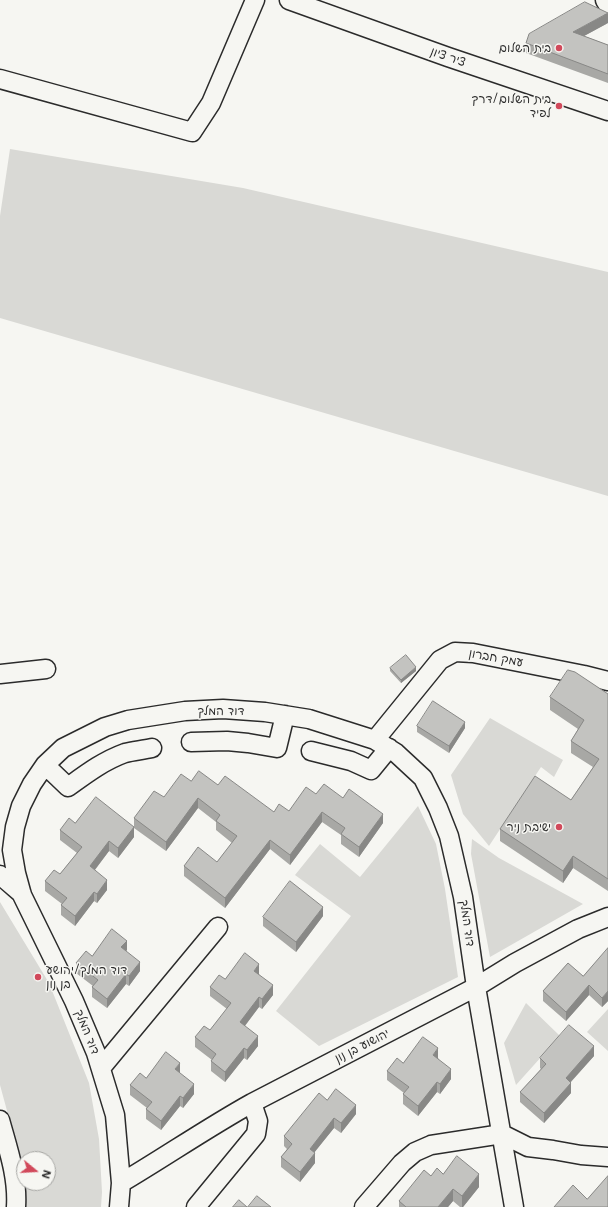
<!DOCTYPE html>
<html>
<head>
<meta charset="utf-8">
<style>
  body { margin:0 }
  #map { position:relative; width:608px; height:1207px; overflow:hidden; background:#f6f6f2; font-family:Mali,sans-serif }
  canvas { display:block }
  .north { position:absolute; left:16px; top:1151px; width:40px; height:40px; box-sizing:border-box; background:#f6f6f2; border:1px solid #a5a5a2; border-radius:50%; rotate:108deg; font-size:11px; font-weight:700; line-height:16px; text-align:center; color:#2b2b2b }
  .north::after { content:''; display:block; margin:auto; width:14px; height:18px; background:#d1495b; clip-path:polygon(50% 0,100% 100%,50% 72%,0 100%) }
</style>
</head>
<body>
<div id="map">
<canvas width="608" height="1207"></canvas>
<div class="north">N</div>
</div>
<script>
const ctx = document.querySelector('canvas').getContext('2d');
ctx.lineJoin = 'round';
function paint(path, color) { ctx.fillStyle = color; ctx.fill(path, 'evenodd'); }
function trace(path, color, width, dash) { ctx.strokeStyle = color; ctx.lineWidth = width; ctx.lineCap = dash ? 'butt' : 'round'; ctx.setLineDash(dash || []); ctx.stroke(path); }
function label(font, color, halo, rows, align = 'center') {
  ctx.font = font + ' Mali,"Playpen Sans Hebrew",sans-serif'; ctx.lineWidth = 3; ctx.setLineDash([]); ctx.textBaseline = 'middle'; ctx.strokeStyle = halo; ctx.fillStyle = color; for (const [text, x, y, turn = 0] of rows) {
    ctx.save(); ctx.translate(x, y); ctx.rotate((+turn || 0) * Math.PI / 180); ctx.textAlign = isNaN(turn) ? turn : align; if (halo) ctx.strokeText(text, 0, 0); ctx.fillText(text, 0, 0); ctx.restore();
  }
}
const green = new Path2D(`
  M10,149L243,188L608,272V496L0,318V216Z
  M490,718L563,760L554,777L541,767L489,846L463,814L451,775Z
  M418,806L436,844L445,889L458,977L319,1046L276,1011L351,916L295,875L320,844L360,877Z
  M472,839L499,858L583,904L490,957L471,854Z
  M0,902L49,983L89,1083L99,1139L102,1192L101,1207H25L26,1196L24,1183H48V1159H24V1180L22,1166L0,1085Z
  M526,1003L560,1036L516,1085L504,1043Z
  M608,1009V1051L587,1032Z`);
const minor = new Path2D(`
  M289,0L448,57L608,111
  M605,0L608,5
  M0,79L192,132L211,103L255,0
  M0,674L46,669
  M375,740L440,660L455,652L473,653L584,675L608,681
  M191,742L227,741L248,743L277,748L285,715
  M311,751L351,761L371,770L389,748
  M45,765L68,787C86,774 103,761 125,753C133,751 143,750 152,748
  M0,875L22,894
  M101,1068L218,927
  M0,1120C8,1149 18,1177 16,1207
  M121,1183C165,1157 207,1128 252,1103L476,987L515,963L578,929L608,917
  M119,1207L121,1183L115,1115L96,1053L74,1001L22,895L16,873L12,850L15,827L21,806L32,784L45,765L63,748L105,727L128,720L185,711L223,709L265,712L309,719L375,740L396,753L423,778L438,808L449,836L463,897L476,987L514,1207
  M196,1207L256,1134L258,1121L252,1103
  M364,1207L402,1163L415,1152L431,1145L502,1134L528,1147L553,1150L581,1155L608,1157`);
const wall = new Path2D(`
  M608,23L584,36L608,45V83L526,53V43Z
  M390,668L416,671L401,683L390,671Z
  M608,694V891L573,868L563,883L500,841V829L571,800L593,767L571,753V741L578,729L550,710V697Z
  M417,726L465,728L449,753L417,732Z
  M191,781L218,785L274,812L289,811L316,794L343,798L383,823L359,857L341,844V835L322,822L290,865L270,849L225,908L184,876V866L217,862L232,843L216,830V822L198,808L166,851L134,828V837L118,858L109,851L95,870L107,890L97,903L94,901L75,926L61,915V905L62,904L45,891V881L60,874L77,853L60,840V830L75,823L134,827V818L164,797Z
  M323,916L296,952L263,926V917Z
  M127,950L126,951L140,971L129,986L126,984L107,1008L92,997V987L93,986L76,973V963L92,956Z
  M568,963L608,1001L602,1007L589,995L566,1021L543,1001V991Z
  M259,974L273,995L262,1009L259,1007L245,1026L258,1046L247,1060L244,1058L225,1082L211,1071V1061L212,1060L195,1047V1037L210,1030L227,1009L210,996V987L225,979Z
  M594,1056L571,1082V1093L544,1123L520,1102V1092L541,1069L540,1068V1058Z
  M438,1058L451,1079L440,1094L437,1092L418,1116L403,1104V1094L404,1093L387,1080V1071L403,1063Z
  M180,1073L194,1094L183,1108L180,1106L161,1130L146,1119V1109L147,1108L130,1095V1085L146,1078Z
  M327,1100L356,1114L341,1133L334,1128L314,1152L315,1163L300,1182L281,1167V1157L287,1149L284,1146V1136Z
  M443,1174L479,1187L463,1207H460L453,1201L448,1207H399V1201L431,1176Z`);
const shadedWall = new Path2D(`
  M608,13V23L573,42V32Z
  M416,667V671L401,683V680Z
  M465,722V728L449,753V746Z
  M198,798V808L166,851V842Z
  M322,812V822L290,865V855Z
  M383,814V823L359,857V847Z
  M134,827V837L118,858V848Z
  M270,840V849L225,908V898Z
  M109,841V851L90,876V866Z
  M573,856V868L563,883V871Z
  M107,880V890L97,903V894Z
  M94,892V901L75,926V916Z
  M323,907V916L296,952V942Z
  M127,941V950L121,957V947Z
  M140,962V971L129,986V976Z
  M259,964V974L254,980V971Z
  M126,974V984L107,1008V999Z
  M273,985V995L262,1009V999Z
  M589,985V995L566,1021V1012Z
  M608,991V1001L602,1007V998Z
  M259,997V1007L240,1032V1022Z
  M258,1036V1046L247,1060V1050Z
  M594,1046V1056L566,1087V1078Z
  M244,1048V1058L225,1082V1072Z
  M438,1048V1058L433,1064V1055Z
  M180,1063V1073L175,1079V1069Z
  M451,1069V1079L440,1094V1084Z
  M437,1082V1092L418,1116V1106Z
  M571,1083V1093L544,1123V1113Z
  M194,1084V1094L183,1108V1098Z
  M180,1096V1106L161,1130V1121Z
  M356,1105V1114L341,1133V1123Z
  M334,1118V1128L310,1158V1149Z
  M315,1153V1163L300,1182V1172Z
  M479,1174V1187L463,1207H462V1196Z
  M453,1189V1201L448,1207H438Z`);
const building = new Path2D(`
  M585,2L608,13L573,32L608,45V74L526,43L529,34Z
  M406,655L416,667L401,680L390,668Z
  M568,670L575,672L608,694V879L573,856L563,871L500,829L535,776L571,800L599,759L571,741L584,720L550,697Z
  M433,701L465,722L449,746L417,726Z
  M199,771L218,785L225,776L274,812L279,804L289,811L306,787L316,794L324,784L343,798L349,789L383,814L359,847L341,834L345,828L322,812L290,855L270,840L225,898L184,866L198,847L217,862L237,836L216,821L220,815L198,798L166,842L134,818L154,791L164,797L181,774L191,781Z
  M96,797L134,827L118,848L109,841L90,866L107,880L97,894L94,892L75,916L61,905L67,898L45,881L54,870L60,874L82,847L60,830L69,818L75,823Z
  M290,881L323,907L296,942L263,917Z
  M112,929L127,941L121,947L140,962L129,976L126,974L107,999L92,987L98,980L76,963L86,951L92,956Z
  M608,948V991L602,998L589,985L566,1012L543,991L568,963L583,976Z
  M245,953L259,964L254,971L273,985L262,999L259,997L240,1022L258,1036L247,1050L244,1048L225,1072L211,1061L216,1054L195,1037L204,1026L210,1030L231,1003L210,987L219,975L225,979Z
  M569,1025L594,1046L566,1078L571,1083L544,1113L520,1092L546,1064L540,1058Z
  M423,1037L438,1048L433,1055L451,1069L440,1084L437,1082L418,1106L403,1094L409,1087L387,1071L397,1058L403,1063Z
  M166,1052L180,1063L175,1069L194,1084L183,1098L180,1096L161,1121L146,1109L152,1102L130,1085L140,1073L146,1078Z
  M336,1089L356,1105L341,1123L334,1118L310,1149L315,1153L300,1172L281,1157L292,1144L284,1136L319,1093L327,1100Z
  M457,1156L479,1174L462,1196L453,1189L438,1207H406L399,1201L424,1170L431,1176L437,1168L443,1174Z
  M608,1176V1207H554L573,1185L587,1199Z
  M257,1196L271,1207H248Z
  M239,1200L247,1207H233Z`);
const markers = [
  [559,48,4,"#d1495b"],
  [559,106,4,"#d1495b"],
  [559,827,4,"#d1495b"],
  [38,977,4,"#d1495b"]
];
const poiNames = [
  ["בית השלום",551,48],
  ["בית השלום/דרך",551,99],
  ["לפיד",551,113],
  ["ישיבת ניר",551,827],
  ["דוד המלך/יהושע",46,970,"left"],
  ["בן נון",46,984,"left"]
];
const streetNames = [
  ["ציר ציון",448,57,19],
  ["עמק חברון",496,658,10],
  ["דוד המלך",221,711],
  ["דוד המלך",467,923,82],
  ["דוד המלך",87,1032,68],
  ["יהושוע בן נון",362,1046,-27]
];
paint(green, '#d9d9d5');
trace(minor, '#2b2b2b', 21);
trace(minor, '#f6f6f2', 18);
paint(wall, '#a8a8a5');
paint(shadedWall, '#888886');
paint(building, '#c3c3c0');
trace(building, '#888886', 1);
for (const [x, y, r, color] of markers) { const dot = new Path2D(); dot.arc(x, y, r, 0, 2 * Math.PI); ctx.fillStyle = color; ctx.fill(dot); trace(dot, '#f6f6f2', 1.5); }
label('12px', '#2b2b2b', '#f6f6f2', poiNames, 'right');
label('12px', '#2b2b2b', '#f6f6f2', streetNames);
</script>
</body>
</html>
